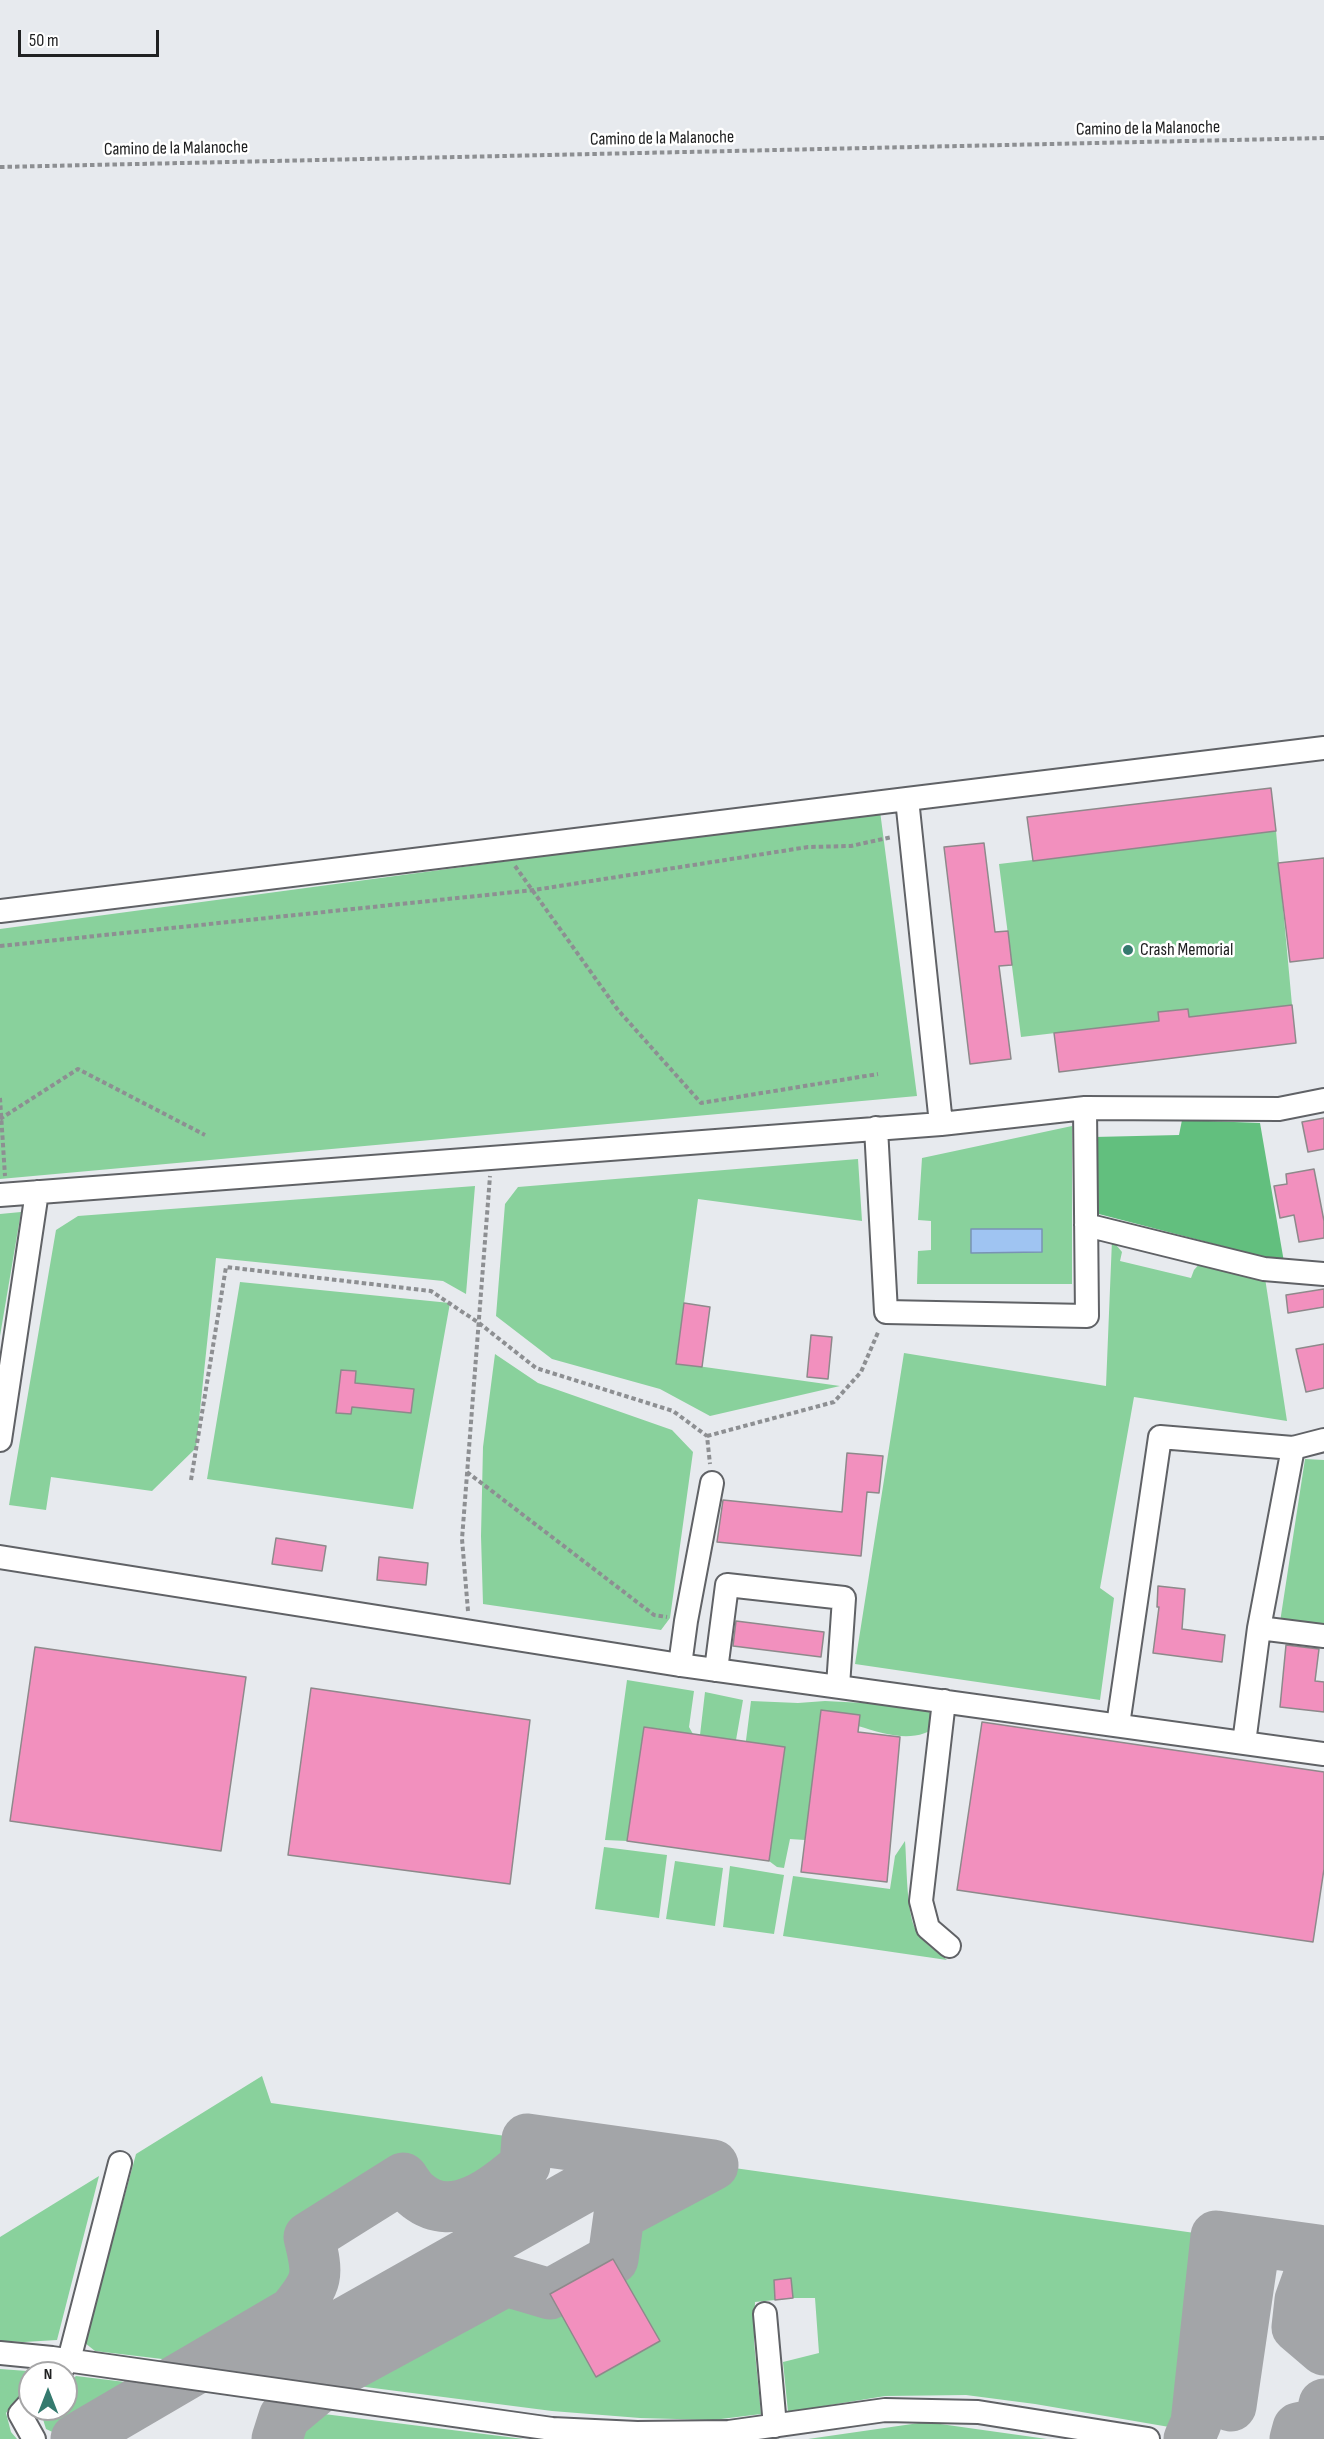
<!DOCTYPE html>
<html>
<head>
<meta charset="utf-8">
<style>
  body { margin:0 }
  #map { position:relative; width:1324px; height:2439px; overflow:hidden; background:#e7eaee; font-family:"Sofia Sans Condensed",sans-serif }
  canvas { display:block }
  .north { position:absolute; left:18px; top:2361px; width:60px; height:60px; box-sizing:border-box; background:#fff; border:2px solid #a6a6a7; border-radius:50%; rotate:0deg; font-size:16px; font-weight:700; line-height:24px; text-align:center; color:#202122 }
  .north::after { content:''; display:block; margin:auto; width:21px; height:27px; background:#357a6e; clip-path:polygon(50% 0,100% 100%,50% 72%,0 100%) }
  .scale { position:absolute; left:18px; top:30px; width:141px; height:27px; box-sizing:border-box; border:3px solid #202122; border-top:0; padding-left:8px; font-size:18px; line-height:21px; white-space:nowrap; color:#202122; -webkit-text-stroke:4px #fff; paint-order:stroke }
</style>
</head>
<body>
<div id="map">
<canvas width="1324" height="2439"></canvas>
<div class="north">N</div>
<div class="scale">50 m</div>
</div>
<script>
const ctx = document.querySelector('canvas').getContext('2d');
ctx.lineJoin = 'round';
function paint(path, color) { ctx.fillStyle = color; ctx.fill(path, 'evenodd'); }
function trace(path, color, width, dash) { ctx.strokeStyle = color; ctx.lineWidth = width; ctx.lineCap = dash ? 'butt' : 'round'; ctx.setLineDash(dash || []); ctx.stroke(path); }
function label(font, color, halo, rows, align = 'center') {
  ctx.font = font + ' "Sofia Sans Condensed",sans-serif'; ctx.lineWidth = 5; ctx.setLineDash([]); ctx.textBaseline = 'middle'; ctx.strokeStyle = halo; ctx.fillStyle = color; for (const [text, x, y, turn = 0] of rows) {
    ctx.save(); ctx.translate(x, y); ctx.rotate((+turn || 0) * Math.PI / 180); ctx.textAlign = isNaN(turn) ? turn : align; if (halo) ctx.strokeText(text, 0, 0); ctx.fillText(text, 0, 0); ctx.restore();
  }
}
const green = new Path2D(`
  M880,811L917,1096L0,1179V929Z
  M1276,831L1292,1005L1189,1017L1188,1009L1158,1012L1159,1021L1021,1037L999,864Z
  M1072,1126V1284H917L918,1251L931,1250V1221L918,1220L922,1158Z
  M858,1159L862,1221L698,1199L676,1363L840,1386L710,1416L660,1389L552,1359L496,1316L505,1204L518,1187Z
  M475,1186L466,1294L443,1281L216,1258L196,1448L152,1491L51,1477L46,1510L9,1505L56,1230L78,1216Z
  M21,1212L0,1336V1214Z
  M1112,1240L1122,1252L1120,1261L1191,1278L1194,1270L1201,1262L1265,1278L1287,1421L1134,1397L1100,1588L1114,1598L1100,1700L855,1664L904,1353L1106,1386Z
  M240,1282L450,1303L413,1509L207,1479Z
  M495,1354L538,1383L672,1430L693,1452L670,1618L661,1630L483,1604L481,1536L483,1447Z
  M1305,1459L1324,1460V1623L1280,1622Z
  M627,1680L694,1691L689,1727L693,1734L684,1795L674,1731L644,1727L627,1841L605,1840Z
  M705,1692L743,1700L736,1740L700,1735Z
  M751,1701L798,1703L825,1701L922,1706L942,1723C916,1745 888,1735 858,1726L859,1715L821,1710L805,1840L790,1839L784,1868L777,1867L769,1861L785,1747L755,1743L738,1803Z
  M905,1841C907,1863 906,1913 916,1930C922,1942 936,1951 947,1960L783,1936L793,1876L890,1889L895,1856Z
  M604,1847L667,1855L659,1918L595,1909Z
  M675,1861L723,1868L715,1926L666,1919Z
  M730,1866L784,1875L774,1934L723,1927Z
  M262,2076L271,2103L527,2139L525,2165C498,2189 454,2225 418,2196C412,2191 407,2183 402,2178L309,2237L317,2266L311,2290L293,2312L214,2358L179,2361L95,2351L85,2343L136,2154Z
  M713,2165L1216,2236L1196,2423L1181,2429L1035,2404L966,2395L885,2396L788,2412L783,2362L819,2353L815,2298H793L791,2278L774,2280L775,2300L755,2302L754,2342L761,2414L713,2420L640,2418L552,2411L350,2385L338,2372L506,2281L550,2294L596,2376L660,2341L613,2259L619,2215Z
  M99,2176L57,2340L24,2342L0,2341V2237Z
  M1318,2250L1324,2251V2350L1297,2327L1300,2300Z
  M0,2369L41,2372L30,2373V2385L6,2413L11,2432L17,2439H0Z
  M76,2376L166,2387L85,2433L61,2436L46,2429L42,2416L45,2409H66V2385Z
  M307,2412H308L524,2439H277L284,2417Z
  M926,2422L1047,2439H808Z
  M1321,2423H1324V2439H1295L1298,2428Z`);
const forest = new Path2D(`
  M1182,1120L1260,1123L1284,1262L1095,1213L1094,1137L1179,1135Z`);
const water = new Path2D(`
  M971,1229H1042V1252L971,1253Z`);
const taxiway = new Path2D(`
  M255,2373L642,2155
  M1231,2406L1255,2242
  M76,2439L293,2312C318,2281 319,2277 309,2237L403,2178C407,2184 412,2192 418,2196C454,2225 498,2189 525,2165L527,2139L713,2165L619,2215L613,2259L550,2294L506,2281L338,2372L284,2417L277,2439
  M1189,2439L1196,2423L1216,2236L1318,2250L1300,2300L1297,2327L1324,2350
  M1295,2439L1298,2428L1321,2423L1324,2404`);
const building = new Path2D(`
  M1271,788L1276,831L1033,861L1027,817Z
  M984,843L995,932L1008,931L1012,965L999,966L1011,1059L970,1064L944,847Z
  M1324,858V958L1290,962L1278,863Z
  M1292,1005L1296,1043L1059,1072L1054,1033L1159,1021L1158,1012L1188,1009L1189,1017Z
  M1324,1118V1149L1308,1152L1302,1122Z
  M1314,1169L1324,1221V1238L1299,1242L1294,1215L1280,1218L1274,1186L1287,1184L1286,1174Z
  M1324,1289V1307L1288,1313L1286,1295Z
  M684,1303L710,1307L702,1367L676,1364Z
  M811,1335L832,1337L828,1379L807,1377Z
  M1324,1344V1388L1306,1392L1296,1349Z
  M341,1370L356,1371L355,1383L414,1389L411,1413L352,1407L351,1414L336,1413Z
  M847,1453L883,1456L879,1493L867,1492L861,1556L717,1542L723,1500L842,1512Z
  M276,1538L326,1546L322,1571L272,1564Z
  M379,1557L428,1563L426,1585L377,1580Z
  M1158,1586L1185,1589L1182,1629L1225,1635L1222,1662L1153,1653L1159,1607H1157Z
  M736,1621L824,1632L821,1657L733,1646Z
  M1286,1645L1319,1649L1315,1681L1324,1682V1712L1280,1707Z
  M35,1647L246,1677L221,1851L10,1821Z
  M311,1688L530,1720L510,1884L288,1855Z
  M821,1710L860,1715L858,1732L900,1737L887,1882L801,1872Z
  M982,1722L1324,1772V1869L1313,1942L957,1890Z
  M644,1727L785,1747L769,1861L627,1841Z
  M613,2259L660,2341L596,2377L550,2294Z
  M791,2278L793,2298L775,2300L774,2280Z`);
const path = new Path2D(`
  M0,167L1324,138
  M515,866L618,1010L701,1103L878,1074
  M0,946L534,890L808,847L851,846L892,837
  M0,1098L5,1176
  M0,1119L78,1069L205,1135
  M707,1436L834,1402L861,1372L879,1330
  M467,1472L654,1615L667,1617
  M191,1480L226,1267L431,1291L479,1323L536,1368L673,1411L707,1436L710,1464
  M468,1611L462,1539L490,1176`);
const minor = new Path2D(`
  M0,911L907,799
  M941,1124L907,799L1324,748
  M876,1128L886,1312L1087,1316L1085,1108
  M0,1195L941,1124L1085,1108L1279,1109L1324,1100
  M1086,1225L1264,1269L1324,1274
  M0,1440L37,1192
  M0,1557L680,1665L1324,1754
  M1259,1628L1324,1636
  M680,1665L686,1621L712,1483
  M716,1670L727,1585L844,1598L838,1686
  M944,1701L921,1901L928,1928L949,1946
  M1118,1725L1160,1437L1293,1448
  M1244,1743L1259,1628L1293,1448L1324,1440
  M765,2314L775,2426
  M0,2353L52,2358L552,2429L637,2433L729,2432L885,2410L978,2412L1148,2439
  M60,2371L69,2360L120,2163
  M30,2403L20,2414L34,2439`);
const markers = [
  [1128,950,6,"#357a6e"]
];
const streetNames = [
  ["Camino de la Malanoche",1148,129,-1],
  ["Camino de la Malanoche",662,139,-1],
  ["Camino de la Malanoche",176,149,-1]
];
const poiNames = [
  ["Crash Memorial",1140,950]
];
paint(green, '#89d19c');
paint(forest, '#62bf7e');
paint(water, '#9fc4f2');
trace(water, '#7993b4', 1.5);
trace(taxiway, '#a3a5a8', 51);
paint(building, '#f290be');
trace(building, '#8e898b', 1.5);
trace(minor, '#606266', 26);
trace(path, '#8d8f92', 4, [4.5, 3]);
trace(minor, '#fff', 22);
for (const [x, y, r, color] of markers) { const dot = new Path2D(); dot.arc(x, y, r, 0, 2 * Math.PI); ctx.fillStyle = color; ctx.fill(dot); trace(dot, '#fff', 2); }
label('18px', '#202122', '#fff', streetNames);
label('18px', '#202122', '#fff', poiNames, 'left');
</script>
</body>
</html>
